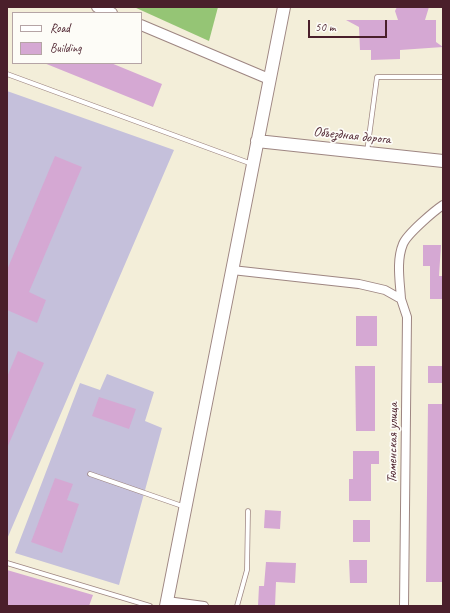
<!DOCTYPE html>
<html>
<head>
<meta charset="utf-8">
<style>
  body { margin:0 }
  #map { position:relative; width:450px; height:613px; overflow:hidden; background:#f3eed9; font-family:Caveat,sans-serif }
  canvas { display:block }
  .frame { position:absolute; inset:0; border:8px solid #4a1f2b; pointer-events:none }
  .legend { position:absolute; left:12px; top:12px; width:130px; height:52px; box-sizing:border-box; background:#fdfcf7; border:1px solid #b5a4a5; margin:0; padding:5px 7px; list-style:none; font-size:12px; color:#4a1f2b }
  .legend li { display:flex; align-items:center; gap:8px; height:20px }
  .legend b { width:20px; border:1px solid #b5a4a5 }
  .scale { position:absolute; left:308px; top:20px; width:79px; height:18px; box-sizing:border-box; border:2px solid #4a1f2b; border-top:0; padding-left:5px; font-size:12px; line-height:14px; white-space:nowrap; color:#4a1f2b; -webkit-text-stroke:3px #fdfcf7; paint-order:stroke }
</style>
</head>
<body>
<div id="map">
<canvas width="450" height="613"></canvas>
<div class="frame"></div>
<ul class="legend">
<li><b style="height:5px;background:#fff"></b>Road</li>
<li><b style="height:11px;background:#d5a8d3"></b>Building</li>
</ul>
<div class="scale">50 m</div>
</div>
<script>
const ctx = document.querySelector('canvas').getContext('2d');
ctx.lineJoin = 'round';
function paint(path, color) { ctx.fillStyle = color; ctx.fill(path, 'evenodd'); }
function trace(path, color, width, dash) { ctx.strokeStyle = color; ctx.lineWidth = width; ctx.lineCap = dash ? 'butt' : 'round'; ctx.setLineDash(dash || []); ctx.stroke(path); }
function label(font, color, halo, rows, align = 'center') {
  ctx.font = font + ' Caveat,sans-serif'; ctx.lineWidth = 3.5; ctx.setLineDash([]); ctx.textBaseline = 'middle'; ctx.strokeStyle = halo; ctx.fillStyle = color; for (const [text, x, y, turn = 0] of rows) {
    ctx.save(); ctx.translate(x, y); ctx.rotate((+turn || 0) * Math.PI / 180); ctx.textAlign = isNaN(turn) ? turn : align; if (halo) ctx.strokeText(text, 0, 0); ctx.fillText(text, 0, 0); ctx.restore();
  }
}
const industrial = new Path2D(`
  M7,91L174,150L7,539Z
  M107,374L154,392L145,421L162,428L119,585L15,553L80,383L100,390Z`);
const green = new Path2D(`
  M134,7H218L209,41Z`);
const building = new Path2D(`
  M397,7H429L425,20H436V42L443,47L400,50V59L371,60V50H360L359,27L346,20H398L395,11Z
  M44,63H111L162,84L153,107Z
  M55,156L82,167L29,292L46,300L37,323L7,310V270Z
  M423,245H441L439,276H443V299H430V266H423Z
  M356,316H377V346H356Z
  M18,351L44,363L7,448V377Z
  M355,366H375V431H356Z
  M428,366H443V383H428Z
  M99,397L136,409L129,429L92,416Z
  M428,404H443V582H426Z
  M353,451H379V464H371V501H349V479H353Z
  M55,478L73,484L67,500L79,504L62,553L31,542Z
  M265,510L281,511L280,529L264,528Z
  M353,520H370V542H353Z
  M349,560H367V583H350Z
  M266,562L296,563L295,583L276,582L275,606H258L259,586H264Z
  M7,570L93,595L89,606H7Z`);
const service = new Path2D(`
  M7,74L252,164
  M367,152L377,77H443
  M90,474L185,507
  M7,563L150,606
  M237,606L247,570L248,511`);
const minor = new Path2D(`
  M232,270L359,284L385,290L401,299L407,317L404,606
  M401,299C400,282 396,261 403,244C407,234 434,211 443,205
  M167,601L204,606`);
const tertiary = new Path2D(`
  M97,7L112,13
  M141,25L269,79`);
const secondary = new Path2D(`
  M257,141L443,161
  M166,606L284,7`);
const streetNames = [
  ["Объездная дорога",352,136,6],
  ["Тюменская улица",393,443,-89]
];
paint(industrial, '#c5c0db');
paint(green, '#95c575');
paint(building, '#d5a8d3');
trace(service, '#9e8682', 5.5);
trace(minor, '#9e8682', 10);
trace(tertiary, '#9e8682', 12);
trace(secondary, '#9e8682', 14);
trace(service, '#fff', 4);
trace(minor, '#fff', 8);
trace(tertiary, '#fff', 10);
trace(secondary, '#fff', 12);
label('14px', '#4a1f2b', '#fdfcf7', streetNames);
</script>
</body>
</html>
